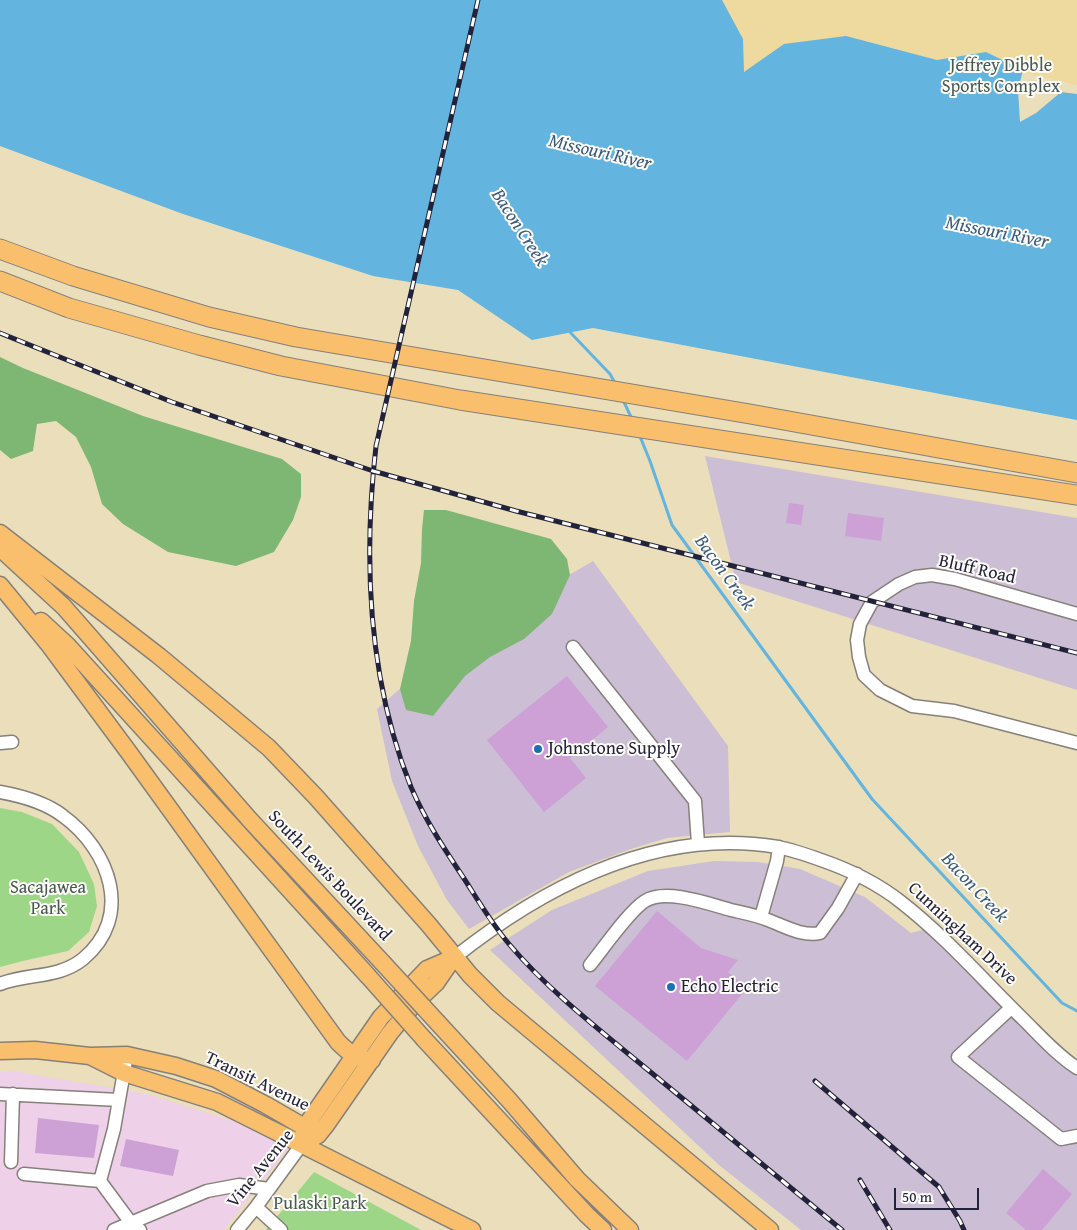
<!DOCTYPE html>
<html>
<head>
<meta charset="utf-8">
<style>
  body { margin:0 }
  #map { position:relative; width:1077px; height:1230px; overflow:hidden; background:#eadfba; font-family:"Gentium Book Plus",serif }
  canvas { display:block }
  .scale { position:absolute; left:894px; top:1188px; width:85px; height:22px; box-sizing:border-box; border:2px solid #22223b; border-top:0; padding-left:6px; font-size:15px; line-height:18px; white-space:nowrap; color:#22223b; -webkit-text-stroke:4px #fdfcf7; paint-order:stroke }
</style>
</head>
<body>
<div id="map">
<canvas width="1077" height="1230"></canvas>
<div class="scale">50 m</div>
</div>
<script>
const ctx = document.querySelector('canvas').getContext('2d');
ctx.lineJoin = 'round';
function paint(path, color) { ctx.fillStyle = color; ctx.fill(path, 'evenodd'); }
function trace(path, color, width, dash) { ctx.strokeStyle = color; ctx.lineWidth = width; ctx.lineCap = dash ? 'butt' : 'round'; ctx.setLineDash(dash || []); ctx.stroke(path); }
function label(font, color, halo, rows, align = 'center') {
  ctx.font = font + ' "Gentium Book Plus",serif'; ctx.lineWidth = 4; ctx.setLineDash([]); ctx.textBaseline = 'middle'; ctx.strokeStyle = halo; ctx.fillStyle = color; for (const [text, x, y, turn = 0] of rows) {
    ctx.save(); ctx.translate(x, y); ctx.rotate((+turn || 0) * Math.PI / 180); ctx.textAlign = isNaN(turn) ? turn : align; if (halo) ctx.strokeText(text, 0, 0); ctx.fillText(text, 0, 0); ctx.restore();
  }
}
const built = new Path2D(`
  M13,1071L147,1094L236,1122L288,1149L224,1230H0V1072Z`);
const industrial = new Path2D(`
  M705,456L1077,518V690L736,582Z
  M593,561L728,746L730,832L667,838L631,849L569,872L469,929L447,900L418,846L392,781L377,709L448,646Z
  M714,861L758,862L800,869L865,897L911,933L926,929L1027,1031L1062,1065L1077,1075V1230H801L719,1165L490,950L552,910L648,871Z`);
const green = new Path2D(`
  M0,808L22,812L52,824L79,852L94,884L97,906L89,932L68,951L27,960L0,967Z
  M314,1172L421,1230H266Z`);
const forest = new Path2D(`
  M0,357L23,368L143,416L282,459L301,474V497L293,520L274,552L236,566L168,552L123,524L102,504L91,467L76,437L56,421L37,424L33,451L11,459L0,450Z
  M424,510H446L551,539L567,559L570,575L552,614L524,639L490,657L465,676L433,716L406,710L400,689L411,641L414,601L421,563L422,529Z`);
const sand = new Path2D(`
  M656,0H1077V85L986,64L937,60L865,41L744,73Z`);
const water = new Path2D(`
  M0,0H722L743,39L744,72L784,44L846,36L937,60L986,52L1023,70L1018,90L1020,122L1036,113L1061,92L1077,94V420L593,328L532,340L458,290L373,276L183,214L0,146Z`);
const stream = new Path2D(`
  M568,330L610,374L615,383
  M623,400L632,419
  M639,434L650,461L672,525L872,799L1062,1003L1077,1011`);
const building = new Path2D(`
  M789,503L804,505L801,525L786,523Z
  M848,513L884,518L881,541L845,536Z
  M567,676L608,727L570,758L586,778L544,812L487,740Z
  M657,911L701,948L738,960L728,972L747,988L687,1061L595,986Z
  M38,1118L99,1125L94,1158L35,1153Z
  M126,1139L179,1150L173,1176L120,1166Z
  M1043,1169L1072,1194L1042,1230H1026L1006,1213Z`);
const minor = new Path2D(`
  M1077,614L955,579L932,575L915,577L899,584L872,602L860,624L857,640L859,657L864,675L880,690L912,706L954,711L1077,743
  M573,647L695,801L698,844
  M0,743L12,742
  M0,792C22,796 45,802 63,816C110,850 134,917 83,959C58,979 27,973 0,984
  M761,917L777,861L779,847
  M455,957C546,885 659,827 778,847C793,850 807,855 821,860C850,870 877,883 901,902C946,937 983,980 1024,1020C1040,1036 1057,1055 1077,1068
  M590,965C603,949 629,911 645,901C666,888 709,904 731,910C744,913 756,915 768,920C784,926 803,937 820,933L838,908L857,874
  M1011,1008L958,1057L1061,1139L1077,1136
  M0,1094L119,1100L127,1055
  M11,1162L13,1094
  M24,1174L100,1181L114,1129L119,1100
  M100,1181L131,1223L140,1230
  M256,1207L281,1230
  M114,1230L207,1191L239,1185L269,1189
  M237,1230L256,1207L302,1144`);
const major = new Path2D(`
  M0,533L159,656L269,748L316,797L429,925L470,975L498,1003L770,1230
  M0,548L64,607L250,820L382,962
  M0,585L50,646L130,754L338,1042C348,1052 357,1060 372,1060
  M41,621L67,645L368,976
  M438,1023L509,1100L577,1179L630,1230
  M424,1039L587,1215L603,1230
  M0,1051L35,1050L90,1056L127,1055L176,1066L216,1079L266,1105L318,1135
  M90,1056L124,1073L217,1102L472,1230
  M303,1137L305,1127L381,1017L427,969L455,957
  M309,1140L318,1135L326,1125L390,1033L414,1004L436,983L454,957`);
const highway = new Path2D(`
  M0,249L73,276L209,317L296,337L750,414L1077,473
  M0,281L69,308L199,345L281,366L460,400L1077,495`);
const rail = new Path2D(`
  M478,0L376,446C363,560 368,679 411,787C425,820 445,850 465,880C479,902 492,924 509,944C547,989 597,1028 642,1065C709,1120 775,1175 842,1230
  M0,333L172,402L373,471L516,511L1077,653
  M815,1081L939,1187L960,1221L964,1230
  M860,1180L890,1230`);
const majorBridge = new Path2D(`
  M382,962L438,1023
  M368,976L424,1039`);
const markers = [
  [538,749,5,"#1f6fb2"],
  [671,987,5,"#1f6fb2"]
];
const parkNames = [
  ["Jeffrey Dibble",1001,66],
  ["Sports Complex",1001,87],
  ["Sacajawea",48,888],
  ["Park",48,909],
  ["Pulaski Park",320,1204]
];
const streetNames = [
  ["Bluff Road",977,570,13],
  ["South Lewis Boulevard",329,876,47],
  ["Cunningham Drive",962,934,43],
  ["Transit Avenue",257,1082,26],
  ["Vine Avenue",261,1169,-51]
];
const poiNames = [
  ["Johnstone Supply",548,749],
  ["Echo Electric",681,987]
];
const waterNames = [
  ["Missouri River",600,153,13],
  ["Bacon Creek",519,228,57],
  ["Missouri River",997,233,11],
  ["Bacon Creek",724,573,54],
  ["Bacon Creek",974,888,47]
];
paint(built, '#eed0e8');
paint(industrial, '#ccbed4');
paint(green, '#9ed688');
paint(forest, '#7eb774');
paint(sand, '#eeda9e');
paint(water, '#63b4de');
trace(stream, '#63b4de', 3);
paint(building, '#cda0d6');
trace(minor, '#86807a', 15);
trace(major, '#86807a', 19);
trace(highway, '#86807a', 21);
trace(minor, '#fff', 12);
trace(major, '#f9bf6d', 16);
trace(highway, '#f9bf6d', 19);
trace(rail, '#22223b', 5);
trace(rail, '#fdfcf7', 3, [9]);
trace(majorBridge, '#86807a', 19, []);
trace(majorBridge, '#f9bf6d', 16);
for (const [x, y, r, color] of markers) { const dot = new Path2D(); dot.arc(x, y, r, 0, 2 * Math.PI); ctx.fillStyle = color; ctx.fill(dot); trace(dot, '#fdfcf7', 2); }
label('18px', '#475852', '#fdfcf7', parkNames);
label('18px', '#22223b', '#fdfcf7', streetNames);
label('18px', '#22223b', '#fdfcf7', poiNames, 'left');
label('italic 19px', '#3c5c7c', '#fdfcf7', waterNames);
</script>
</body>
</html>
